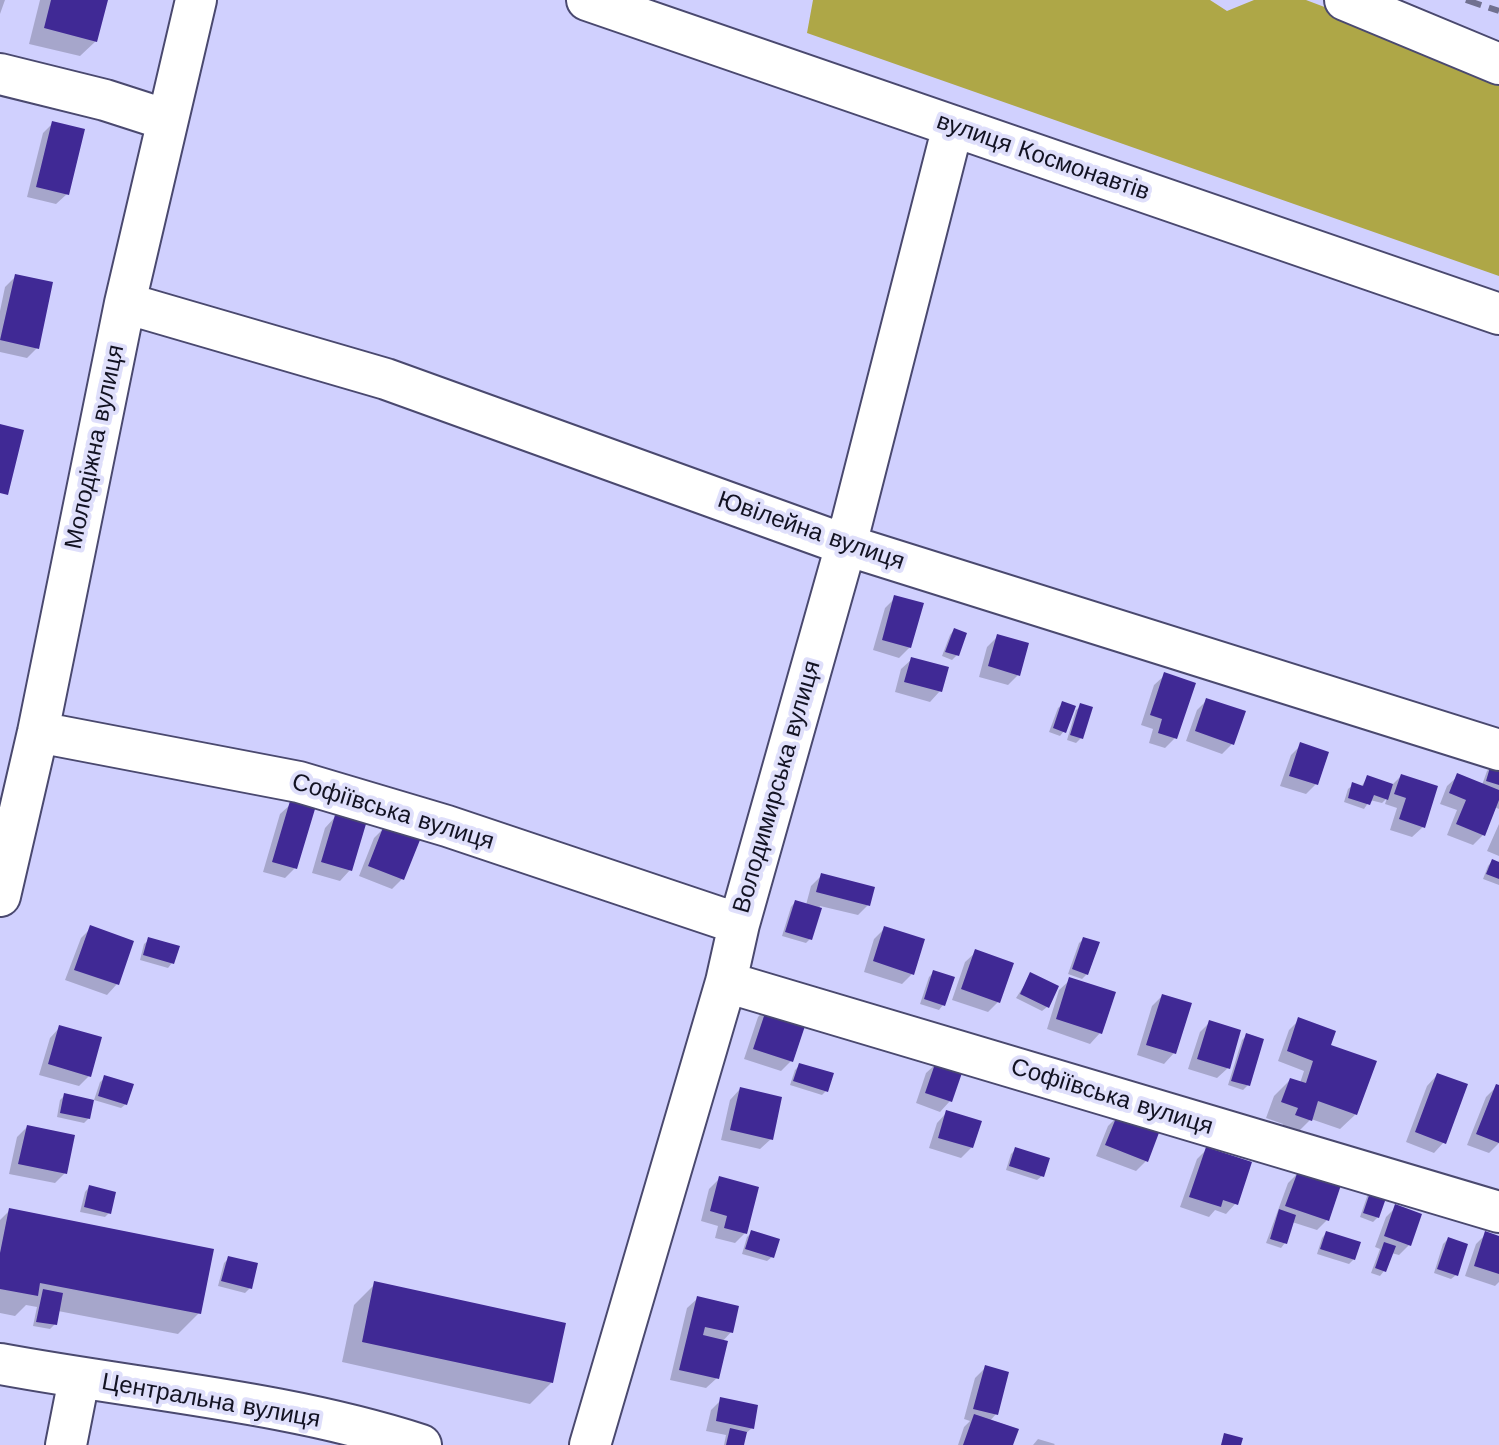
<!DOCTYPE html>
<html>
<head>
<meta charset="utf-8">
<style>
  body { margin:0 }
  canvas { display:block; background:#d0d0fe }
</style>
</head>
<body>
<canvas width="1499" height="1445"></canvas>
<script>
const ctx = document.querySelector('canvas').getContext('2d');
ctx.lineJoin = 'round';
function paint(path, color) { ctx.fillStyle = color; ctx.fill(path, 'evenodd'); }
function trace(path, color, width, dash) { ctx.strokeStyle = color; ctx.lineWidth = width; ctx.lineCap = dash ? 'butt' : 'round'; ctx.setLineDash(dash || []); ctx.stroke(path); }
function label(font, color, halo, rows, align = 'center') {
  ctx.font = font + ' "Work Sans",sans-serif'; ctx.lineWidth = 8; ctx.setLineDash([]); ctx.textBaseline = 'middle'; ctx.strokeStyle = halo; ctx.fillStyle = color; for (const [text, x, y, turn = 0] of rows) {
    ctx.save(); ctx.translate(x, y); ctx.rotate((+turn || 0) * Math.PI / 180); ctx.textAlign = isNaN(turn) ? turn : align; if (halo) ctx.strokeText(text, 0, 0); ctx.fillText(text, 0, 0); ctx.restore();
  }
}
const green = new Path2D(`
  M813,0H1210L1227,11L1254,0H1306L1499,73V276L807,33Z`);
const shadow = new Path2D(`
  M0,0H5L0,14Z
  M40,0H106L96,41L80,56L29,44Z
  M53,123L67,194L56,204L27,197L43,133Z
  M16,276L37,348L27,358L0,352V311L5,287Z
  M895,598L910,647L899,658L873,650L885,608Z
  M954,630L957,655L952,660L942,656L950,635Z
  M998,636L1018,675L1008,685L979,677L987,647Z
  M912,659L940,691L930,702L895,692L901,669Z
  M1165,675L1175,738L1165,748L1149,743L1153,729L1141,725L1154,685Z
  M1207,700L1232,744L1222,754L1186,741L1197,710Z
  M1063,704L1064,731L1060,736L1049,732L1058,708Z
  M1081,706V738L1076,743L1067,740L1076,710Z
  M1301,745L1316,784L1306,794L1280,786L1291,755Z
  M1492,766L1499,769V809L1494,807L1483,835L1473,845L1447,835L1457,810L1440,804L1447,786L1458,776L1482,785L1487,771Z
  M1401,776L1423,827L1412,837L1390,830L1397,808L1385,804L1387,798L1382,803L1370,800L1364,809L1344,802L1348,789L1353,785L1361,787L1367,778L1392,785Z
  M291,804L295,868L285,878L263,872L280,814Z
  M335,817L350,870L340,881L312,873L325,828Z
  M1499,824V856L1487,851Z
  M384,828L402,879L392,889L359,876L374,838Z
  M1499,860V885L1483,879L1488,866L1492,861L1498,864Z
  M822,875L868,905L858,915L820,906L810,939L806,943L782,936L791,907L795,902L806,905L811,886Z
  M91,928L132,942L117,984L107,995L65,980L81,938Z
  M885,928L912,974L902,984L864,972L874,939Z
  M1084,939L1087,974L1082,979L1068,974L1079,943Z
  M149,940L172,963L168,968L140,960L144,944Z
  M976,952L998,1002L988,1012L952,1000L965,962Z
  M934,972L943,1005L939,1010L920,1004L929,977Z
  M1031,975L1047,1007L1042,1011L1016,998Z
  M1070,980L1100,1033L1090,1044L1047,1029L1059,990Z
  M1162,996L1174,1053L1164,1064L1137,1055L1152,1006Z
  M768,1006L791,1061L781,1071L744,1059L758,1017Z
  M1299,1020L1326,1053L1356,1114L1340,1129L1311,1119L1294,1136L1281,1131L1283,1124L1266,1118L1274,1096L1290,1080L1300,1083L1304,1071L1278,1061L1289,1030Z
  M1210,1022L1228,1068L1217,1078L1188,1069L1200,1032Z
  M60,1027L89,1076L79,1086L39,1075L50,1038Z
  M1246,1036L1248,1085L1243,1090L1228,1085L1242,1040Z
  M937,1063L950,1101L940,1112L916,1103L926,1073Z
  M800,1065L826,1091L822,1095L790,1085L795,1070Z
  M1437,1075L1444,1142L1434,1153L1406,1142L1427,1086Z
  M105,1078L126,1104L121,1108L94,1100L100,1082Z
  M1497,1086L1499,1087V1143L1489,1153L1467,1145L1486,1097Z
  M740,1089L771,1139L760,1149L721,1140L730,1100Z
  M65,1095L89,1118L84,1123L57,1117L60,1100Z
  M947,1112L972,1147L961,1158L929,1148L937,1123Z
  M1119,1115L1146,1161L1136,1171L1096,1156L1108,1126Z
  M27,1127L65,1173L55,1183L9,1174L17,1137Z
  M1016,1149L1042,1176L1037,1180L1006,1170L1011,1154Z
  M1207,1149L1236,1203L1226,1214L1215,1210L1209,1217L1180,1207L1197,1159Z
  M1298,1173L1327,1220L1317,1230L1292,1222L1285,1243L1281,1248L1266,1243L1288,1183Z
  M720,1178L745,1233L735,1243L715,1238L718,1226L701,1221L709,1189Z
  M1371,1185L1378,1217L1373,1222L1360,1217Z
  M89,1187L109,1213L105,1217L80,1212L85,1192Z
  M1396,1207L1409,1245L1399,1255L1391,1253L1384,1271L1380,1276L1371,1273L1380,1249L1375,1247L1386,1217Z
  M9,1211L199,1313L178,1334L58,1311L55,1324L50,1329L33,1326L37,1307L26,1305L15,1316L0,1313V1220Z
  M752,1232L772,1257L767,1261L742,1254L747,1237Z
  M1326,1233L1354,1259L1349,1264L1317,1254L1322,1238Z
  M1486,1234L1499,1238V1282L1495,1286L1465,1276L1476,1244Z
  M1448,1239L1456,1275L1451,1279L1434,1273L1443,1244Z
  M229,1258L250,1288L245,1293L218,1286L224,1263Z
  M375,1284L552,1382L530,1404L342,1362L354,1305Z
  M698,1298L731,1332L722,1342L717,1378L706,1388L670,1380L687,1308Z
  M985,1368L996,1414L989,1422L1011,1445H958L964,1427L970,1421L964,1419L975,1378Z
  M721,1400L752,1428L744,1435L742,1445H724L726,1435L706,1431L711,1410Z
  M1038,1439L1055,1444L1054,1445H1033Z`);
const building = new Path2D(`
  M51,0H108L97,42L44,28Z
  M52,121L85,129L69,195L36,187Z
  M15,274L53,282L39,349L0,340Z
  M0,424L24,430L8,495L0,493Z
  M894,595L924,603L911,648L882,640Z
  M954,628L967,633L959,656L945,652Z
  M997,634L1029,643L1020,676L988,666Z
  M911,657L949,667L942,692L904,682Z
  M1164,672L1196,683L1177,739L1158,733L1162,719L1150,715Z
  M1206,698L1246,711L1234,745L1195,731Z
  M1062,701L1076,706L1066,733L1053,728Z
  M1080,703L1093,707L1083,739L1070,735Z
  M1300,742L1329,752L1318,785L1289,776Z
  M1491,764L1499,767V785L1486,781Z
  M1457,773L1499,790V800L1485,836L1456,824L1466,800L1449,793Z
  M1401,774L1438,786L1425,828L1399,819L1406,798L1394,794Z
  M1367,775L1393,784L1388,800L1374,795L1370,805L1348,798L1352,782L1363,786Z
  M290,801L315,809L297,869L272,862Z
  M335,815L366,824L352,871L321,862Z
  M384,825L420,840L404,880L368,866Z
  M1492,859L1499,862V879L1486,874Z
  M821,873L875,887L870,906L816,892Z
  M795,900L822,908L812,940L785,932Z
  M90,925L134,941L119,985L74,970Z
  M884,926L925,939L914,975L873,961Z
  M148,937L180,946L174,964L143,955Z
  M1083,937L1100,942L1088,975L1072,969Z
  M975,949L1014,963L1000,1003L961,989Z
  M933,970L955,977L945,1006L924,999Z
  M1030,972L1059,986L1049,1008L1020,994Z
  M1069,977L1116,992L1102,1034L1056,1019Z
  M1162,994L1192,1003L1176,1054L1146,1045Z
  M768,1004L808,1017L793,1062L753,1049Z
  M1298,1017L1336,1031L1331,1045L1377,1061L1357,1115L1318,1101L1312,1121L1295,1115L1298,1108L1281,1102L1290,1078L1306,1083L1313,1061L1287,1051Z
  M1209,1020L1241,1030L1230,1069L1197,1059Z
  M59,1025L102,1037L91,1077L48,1064Z
  M1246,1033L1264,1039L1250,1086L1231,1081Z
  M936,1061L963,1070L952,1102L925,1093Z
  M799,1063L834,1073L828,1092L793,1081Z
  M1437,1073L1468,1084L1446,1144L1415,1132Z
  M104,1075L134,1084L127,1105L98,1096Z
  M1496,1084L1499,1085V1143L1476,1134Z
  M740,1087L782,1097L773,1140L730,1130Z
  M64,1093L94,1100L90,1119L60,1113Z
  M946,1110L982,1121L973,1148L938,1138Z
  M1118,1113L1160,1130L1148,1162L1105,1145Z
  M27,1125L75,1135L67,1174L18,1164Z
  M1015,1147L1050,1158L1044,1177L1009,1166Z
  M1206,1147L1252,1162L1238,1205L1223,1200L1221,1207L1189,1197Z
  M1298,1171L1341,1185L1329,1221L1285,1206Z
  M719,1176L759,1187L747,1234L724,1228L727,1216L710,1211Z
  M1375,1178L1391,1184L1379,1218L1363,1213Z
  M89,1185L116,1192L111,1214L84,1207Z
  M1395,1204L1422,1214L1411,1246L1384,1236Z
  M9,1208L214,1249L201,1314L40,1283L38,1296L0,1289V1253Z
  M1279,1209L1296,1215L1287,1244L1270,1239Z
  M751,1230L780,1239L774,1258L745,1249Z
  M1326,1231L1361,1242L1355,1260L1320,1249Z
  M1485,1231L1499,1236V1274L1474,1266Z
  M1448,1237L1468,1244L1458,1276L1437,1269Z
  M1384,1242L1396,1246L1386,1272L1375,1268Z
  M228,1256L258,1263L252,1289L221,1281Z
  M374,1281L566,1323L553,1383L362,1342Z
  M43,1289L63,1293L57,1325L36,1322Z
  M697,1296L739,1306L733,1333L705,1327L703,1335L728,1341L719,1379L679,1370Z
  M985,1365L1009,1372L998,1415L973,1409Z
  M720,1397L758,1405L754,1429L716,1421Z
  M974,1414L1019,1429L1013,1445H963Z
  M730,1428L747,1432L744,1445H726Z
  M1224,1433L1243,1438L1241,1445H1221Z`);
const minor = new Path2D(`
  M587,0L1499,314
  M1345,0L1499,64
  M0,74L105,100L167,120
  M125,303L386,379L846,545L1499,750
  M38,732L299,782L447,826L739,924
  M0,896L38,732L125,303L196,0
  M726,982L1499,1212
  M0,1364C140,1390 285,1401 421,1445
  M66,1445L79,1379
  M590,1445L726,982L739,924L846,545L953,126`);
const rail = new Path2D(`
  M1466,0L1499,11`);
const streetNames = [
  ["вулиця Космонавтів",1043,157,19],
  ["Молодіжна вулиця",95,447,-78],
  ["Ювілейна вулиця",811,531,19],
  ["Володимирська вулиця",777,787,-74],
  ["Софіївська вулиця",393,812,17],
  ["Софіївська вулиця",1112,1097,17],
  ["Центральна вулиця",211,1401,10]
];
paint(green, '#aea747');
paint(shadow, '#0003');
paint(building, '#402995');
trace(minor, '#4a496f', 44);
trace(minor, '#fff', 40);
trace(rail, '#717190', 6, [16, 8]);
label('24px', '#131323', '#dfdffb', streetNames);
</script>
</body>
</html>
